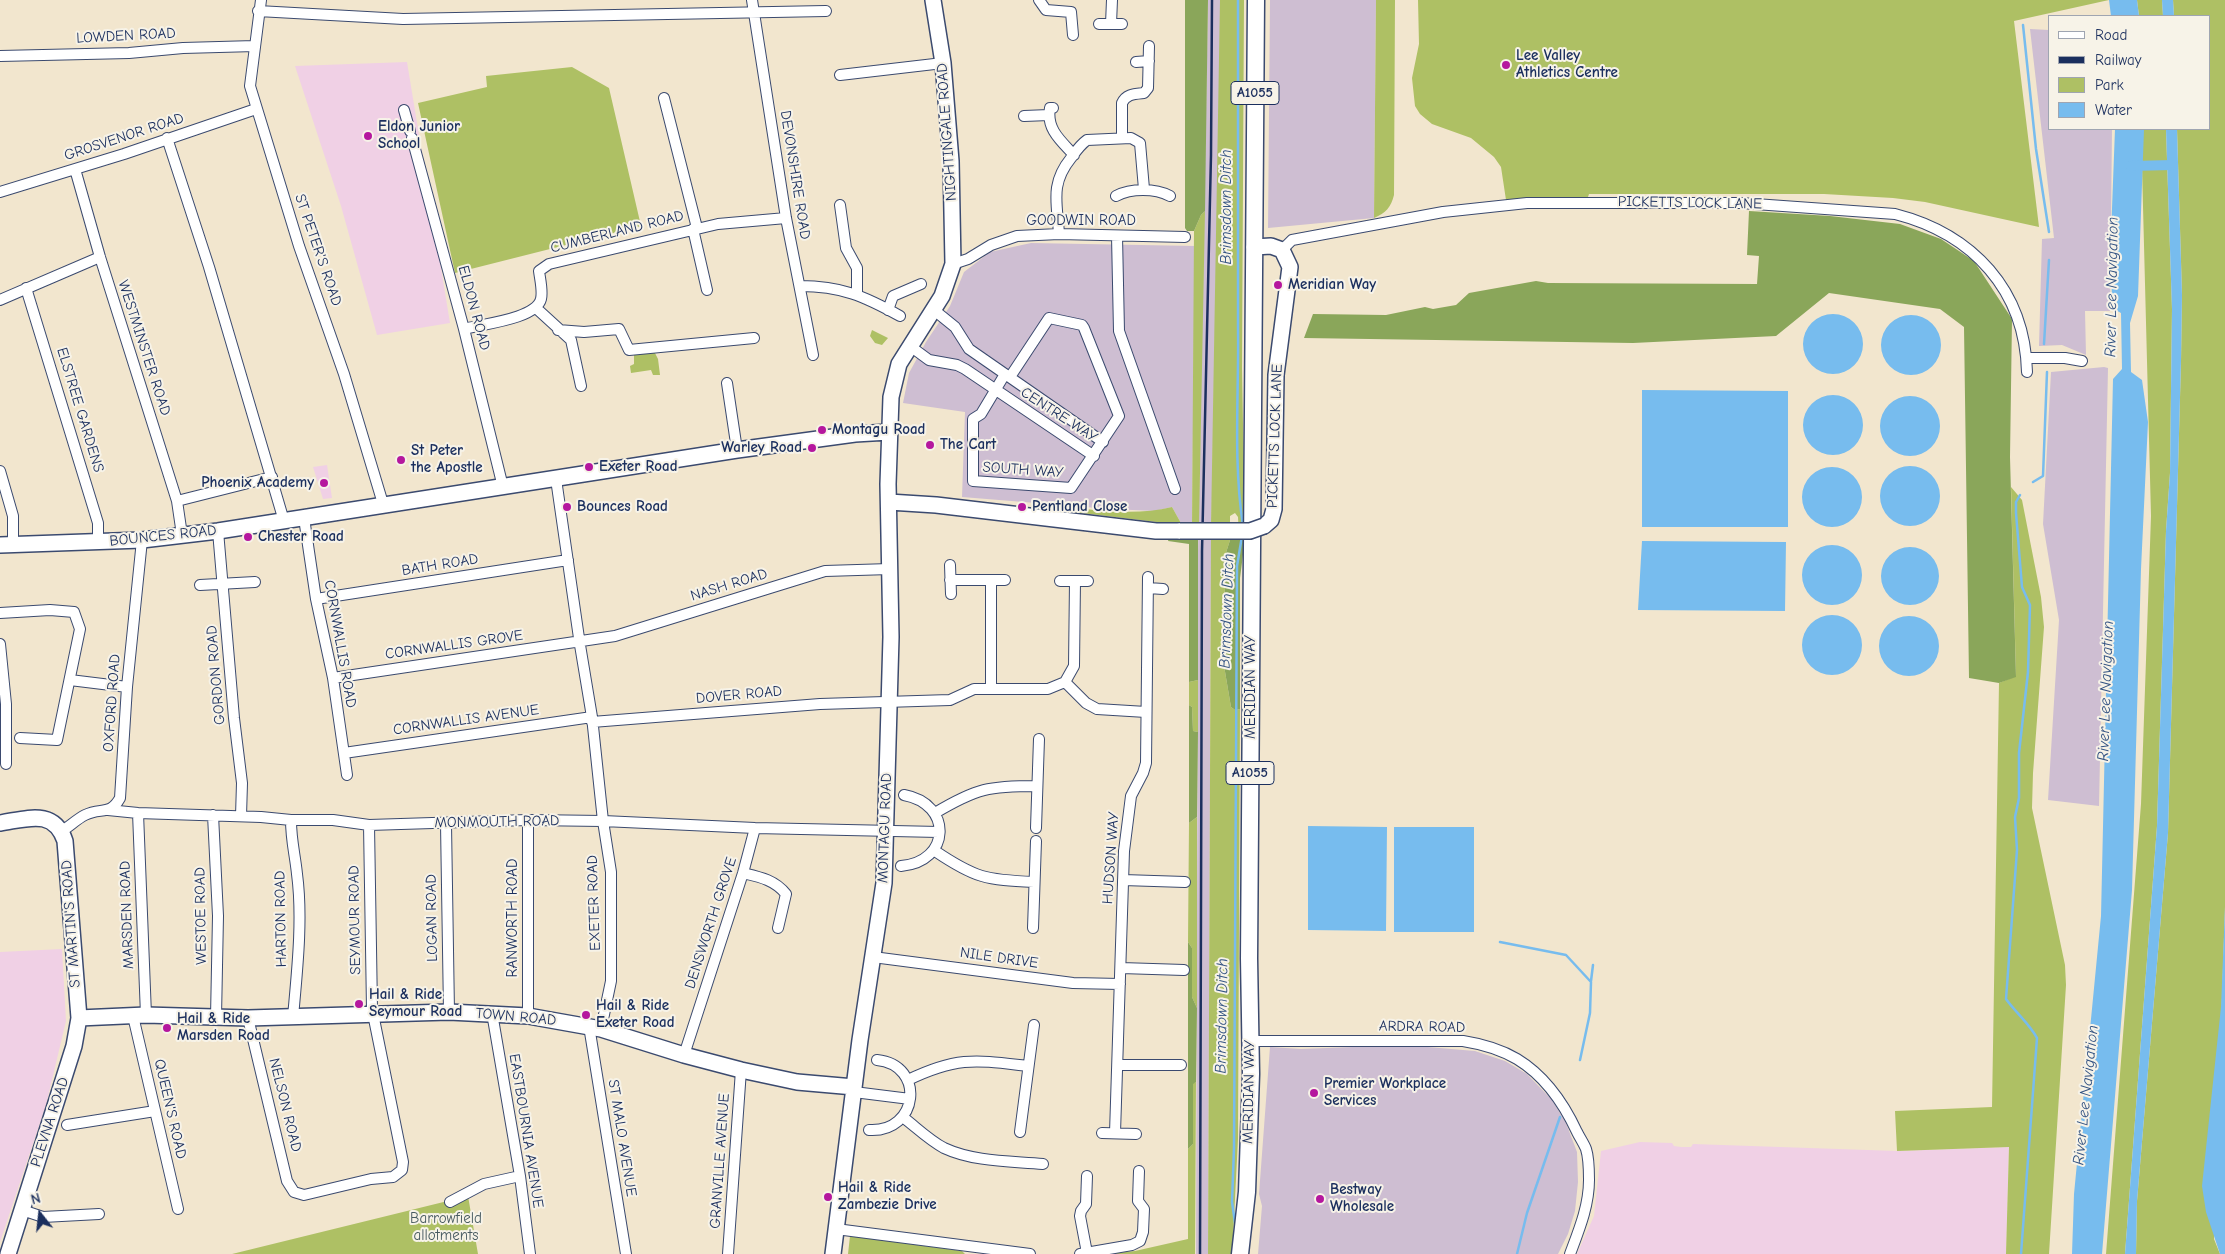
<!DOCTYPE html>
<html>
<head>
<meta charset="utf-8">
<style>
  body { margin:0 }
  #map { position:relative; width:2225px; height:1254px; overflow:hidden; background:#f2e6ce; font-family:"Comic Neue",sans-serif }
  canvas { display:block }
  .legend { position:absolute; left:2048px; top:15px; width:162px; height:115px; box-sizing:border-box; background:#f7f3e8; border:1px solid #9fa5b1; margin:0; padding:6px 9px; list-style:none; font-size:15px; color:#1b2f5e }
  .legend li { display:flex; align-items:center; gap:10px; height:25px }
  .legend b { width:25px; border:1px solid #9fa5b1 }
  .north { position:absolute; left:15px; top:1189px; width:50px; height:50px; -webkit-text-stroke:4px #f7f3e8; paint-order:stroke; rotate:344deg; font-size:14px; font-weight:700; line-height:20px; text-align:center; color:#1b2f5e }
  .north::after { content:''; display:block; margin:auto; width:18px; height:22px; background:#1b2f5e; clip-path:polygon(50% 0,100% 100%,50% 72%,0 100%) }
</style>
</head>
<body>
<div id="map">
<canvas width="2225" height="1254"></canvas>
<ul class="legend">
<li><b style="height:6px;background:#fff"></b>Road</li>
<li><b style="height:6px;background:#1b2f5e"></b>Railway</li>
<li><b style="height:14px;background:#aec064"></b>Park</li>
<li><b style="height:14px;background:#77bcee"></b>Water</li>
</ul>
<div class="north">N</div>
</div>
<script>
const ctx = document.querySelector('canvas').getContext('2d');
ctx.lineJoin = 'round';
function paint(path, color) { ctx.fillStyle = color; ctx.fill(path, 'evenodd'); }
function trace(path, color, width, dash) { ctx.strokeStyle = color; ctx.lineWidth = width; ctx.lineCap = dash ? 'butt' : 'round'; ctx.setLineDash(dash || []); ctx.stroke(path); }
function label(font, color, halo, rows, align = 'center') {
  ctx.font = font + ' "Comic Neue",sans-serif'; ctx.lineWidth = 4; ctx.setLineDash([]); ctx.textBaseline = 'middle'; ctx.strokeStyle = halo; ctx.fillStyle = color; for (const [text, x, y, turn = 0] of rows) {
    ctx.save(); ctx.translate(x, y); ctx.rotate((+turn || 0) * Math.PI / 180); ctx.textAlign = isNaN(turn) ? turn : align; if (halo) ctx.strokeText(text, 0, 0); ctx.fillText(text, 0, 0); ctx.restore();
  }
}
const built = new Path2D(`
  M407,62L450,323L377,335L341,206L295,66Z
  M327,465L332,498L323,499L313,467Z
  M62,949L66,1021L46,1105L0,1242V952Z
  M1640,1142L1672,1143L1674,1146L1681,1147H1691L1693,1144L1897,1151L2009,1147L2006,1254H1577L1594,1216L1601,1151Z`);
const industrial = new Path2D(`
  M1208,0H1220V54L1211,552L1208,1254H1196L1198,551Z
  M1270,0H1376L1374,218L1268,228Z
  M2030,29L2049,30V129H2112L2110,311H2085L2086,355L2062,345L2039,346L2042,239L2054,238Z
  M1031,243L1195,246L1192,525H1182L1172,507L1155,511L1110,509L962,497L965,412L903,403L909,373L926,342L950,306L964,272L990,252Z
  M2104,367L2108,368L2099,806L2048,800L2059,620L2043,524L2051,372Z
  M1404,1045L1475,1051L1505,1061L1527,1074L1552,1100L1566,1123L1577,1152L1578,1182L1575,1211L1568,1234L1558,1254H1258L1262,1206L1259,1194L1270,1047L1301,1049Z`);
const green = new Path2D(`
  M1220,0H1244L1242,368L1245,536L1239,537L1238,517L1235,513L1230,516V524L1211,525Z
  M1376,0H1395L1394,195C1391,207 1386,213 1374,218Z
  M1418,0H2109L2014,21L2039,227L1925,202L1893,198L1824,194H1589L1588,197L1506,200L1501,167L1494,157L1471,138L1432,124L1420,114L1415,106L1412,78L1419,44Z
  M2137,0H2162L2163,16H2139Z
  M2173,0H2225V907L2214,1239L2220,1254H2136L2137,1201L2168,833L2181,361L2182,295L2177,129H2209V16H2174Z
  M572,67L609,88L641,226L455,273L418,103L487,87L486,76Z
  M2141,129H2166L2172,309L2170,473L2166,531L2157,826L2125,1254H2106L2141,804L2151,516Z
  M1205,211L1199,525H1192L1194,231L1201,215Z
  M872,330L888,338L882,345L875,343L870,336Z
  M653,349L658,359L660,375H653L651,370L631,373L630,366L634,364V354Z
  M2011,487L2022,500L2041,597L2044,627L2033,773L2032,808L2065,965L2066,985L2049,1254H2006L2009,1147L1897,1151L1895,1111L1992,1107L1999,683L2016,676Z
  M1032,503C1077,507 1128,518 1172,507L1182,525L1031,507Z
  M1211,537H1231L1223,562L1226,572L1221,648L1231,707L1235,710L1240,709L1238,1139L1233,1239L1235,1254H1208Z
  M1198,680V732L1193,731L1192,707L1189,705V682Z
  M1197,817V1008L1192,997V948L1188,942L1189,823Z
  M1196,1082L1195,1254H1107L1135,1251L1188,1239V1149L1193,1144V1083Z
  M468,1196L478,1254H232Z
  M850,1236L962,1251L965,1254H848Z`);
const forest = new Path2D(`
  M1185,0H1208L1205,211L1201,215L1194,231H1187L1185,228Z
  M1749,211L1830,216L1900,224L1941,239L1974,261L2012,319L2010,457L2016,677L1999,683L1969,678L1964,327L1940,309L1829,293L1776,336L1633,343L1304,338L1313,314L1386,315L1425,307L1433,309L1456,305L1469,293L1536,281L1548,283L1757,284L1759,256L1747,255Z
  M1198,537V680L1189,682V544L1168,541L1169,538Z
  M1231,537L1245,539L1240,578V709L1235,710L1231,707L1221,648L1226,572L1223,562Z
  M1189,705L1192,707L1193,731L1198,732L1197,817L1189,823Z
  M1188,942L1192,948V997L1197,1008L1196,1082L1193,1084V1144L1188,1149Z`);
const water = new Path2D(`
  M2109,0H2137L2139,16H2111Z
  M2162,0H2173L2174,16H2163Z
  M2115,129H2144L2138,296L2130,323L2131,372L2142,380L2148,422L2141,569L2132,890L2102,1254H2072L2074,1194L2101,916L2113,379L2122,369L2121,313L2112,308L2111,235Z
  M2166,129H2177L2182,295L2181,361L2168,833L2137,1201L2136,1254H2125L2157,826L2166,531L2170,473L2172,309Z
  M1803 344a30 30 0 1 1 60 0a30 30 0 1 1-60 0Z
  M1881 345a30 30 0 1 1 60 0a30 30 0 1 1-60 0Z
  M1642,390L1788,391V527H1642Z
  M1803 425a30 30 0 1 1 60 0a30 30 0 1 1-60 0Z
  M1880 426a30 30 0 1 1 60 0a30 30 0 1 1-60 0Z
  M1880 496a30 30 0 1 1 60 0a30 30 0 1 1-60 0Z
  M1802 497a30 30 0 1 1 60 0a30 30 0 1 1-60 0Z
  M1642,541L1786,542L1785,611L1638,610Z
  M1802 575a30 30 0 1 1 60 0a30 30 0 1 1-60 0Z
  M1881 576a29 29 0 1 1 58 0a29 29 0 1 1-58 0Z
  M1802 645a30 30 0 1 1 60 0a30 30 0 1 1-60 0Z
  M1879 646a30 30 0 1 1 60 0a30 30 0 1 1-60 0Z
  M1308,826L1387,827L1386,931L1308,930Z
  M1394,827H1474V932H1394Z
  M2225,907V1254H2220L2206,1212L2202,1186L2221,1007Z`);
const stream = new Path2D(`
  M1238,0C1238,110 1238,219 1238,329C1239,395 1233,460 1243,526
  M2023,25L2036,149L2049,232
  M2044,344L2049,260
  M2033,482L2043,476L2047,372
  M2020,495L2016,502V513L2022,587L2030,605L2028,672L2019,753V798L2015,817L2017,850L2006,999C2016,1013 2029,1023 2037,1038L2021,1254
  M1500,942L1566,955L1591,982L1590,1013L1580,1060
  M1591,981L1593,965
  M1235,1223L1232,1202L1234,1148L1237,566L1242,536
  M1517,1254L1527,1213L1560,1117`);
const canal = new Path2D(`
  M2131,166L2172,165`);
const street = new Path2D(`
  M261,0L250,86L299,246L344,374L384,507
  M752,0L786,218L813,355
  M1039,0L1046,10L1071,12L1073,35
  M258,11L403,19L826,11
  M1099,24H1122
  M1111,24L1112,0
  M0,56L129,53L183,48L255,46
  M1136,62L1149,61
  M840,75L943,63
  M664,98L697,228
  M1053,108H1050C1046,129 1061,141 1074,155
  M404,110L410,131
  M1024,116L1049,115
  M167,138L209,267L284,521
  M412,138L464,329L503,487
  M1122,138V103C1126,94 1134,94 1144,93L1148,88L1149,46
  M75,169L100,257L177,501L182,535
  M0,192L124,154L256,109
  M1116,196C1131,188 1155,188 1170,196
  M840,205L846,248L857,268V295
  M693,229L707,290
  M1059,234C1057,202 1050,184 1071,158C1076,151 1080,145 1087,140L1131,138L1140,143L1144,189
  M1117,236L1119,331L1175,489
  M1282,250L1292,240L1443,212L1527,203H1741L1895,214C1973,234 2025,290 2027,372
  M953,264L968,259L991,245L1017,236L1059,234L1185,237
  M800,286C841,286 864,296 900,316
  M26,288L98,523V543
  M0,300L100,257
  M536,308L571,340L581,386
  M888,310L893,296L921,284
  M934,310L955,327L969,349L1103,442
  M464,329C482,324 536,319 541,299C543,291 540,279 539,271L549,264L718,224L786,218
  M558,330L584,332L619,329L629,350L754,338
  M910,346L929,360L957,365L965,369L1094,456
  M2027,358H2065L2082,361
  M1005,374L981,414L973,419V481L1071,488L1119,416L1084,328L1082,325L1049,318L1010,377
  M727,383L737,450
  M0,471L13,516V545
  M556,479L580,645L592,717L603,821L611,872V981L601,1029
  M177,501L272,477
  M304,518L316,599L333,678L347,775
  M218,531L234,718L242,783L241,816
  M950,565L951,594
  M950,580H1005
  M1060,581H1088
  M200,585L255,582
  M1148,588L1163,589
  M316,599L568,560
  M0,613L50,610L74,612L80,629L57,740L20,738
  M0,644L6,704V764
  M333,678L615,636L825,571L890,569
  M70,680L127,687
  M1065,682L1074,666L1075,581
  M991,689V580
  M592,722L820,704L950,700L974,689H1048L1065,682L1086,703L1097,709L1146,712
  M344,753L592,717
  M108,810L138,813L261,817L291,820H333L369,825L528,820L603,821L755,828L939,832
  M138,813L146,1015
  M935,813C977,788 989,786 1037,786
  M213,815L218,916L216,1017
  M291,820C291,841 295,854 297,874C303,919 297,972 293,1017
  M528,820V1016
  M446,824L449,1012
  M1036,828L1039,739
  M62,831C70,826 77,819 85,815C101,807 110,816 120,798L127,687L142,540
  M935,851C975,878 986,880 1034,882
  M901,866C951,862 953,804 904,795
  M743,873C760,877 775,880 786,894L778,928
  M1123,880L1185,882
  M1033,928L1036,841
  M873,957L1073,983L1120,984
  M1121,968L1184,970
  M492,1013L520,1176L530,1254
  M133,1016L178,1209
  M248,1018L287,1181L294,1192L304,1195L371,1179L393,1177L402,1170L403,1162L372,1009L369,825
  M589,1026L626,1254
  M1251,1041H1463C1482,1044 1500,1049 1517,1059C1545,1076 1564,1104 1577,1132C1580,1138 1584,1144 1586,1149C1589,1158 1589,1171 1589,1180C1589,1206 1579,1230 1570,1254
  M684,1055L743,873L755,828
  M1118,1065H1181
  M908,1080C958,1056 976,1060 1028,1066
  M854,1092L910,1099
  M904,1118C917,1128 929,1140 944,1148C974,1162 1011,1161 1043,1164
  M67,1125L155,1111
  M869,1130C919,1133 926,1065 877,1060
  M1020,1132L1034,1025
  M1102,1133L1136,1134
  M1115,1133L1124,851L1131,796L1143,773L1146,763L1148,577
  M450,1202L484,1184L520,1176
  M22,1210L43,1217L99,1214
  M836,1229L1030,1254
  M1087,1253L1080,1216L1081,1211L1086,1204L1087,1176
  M728,1254L741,1070
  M1080,1254L1132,1245L1140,1241L1143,1232L1144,1209L1138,1201L1139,1171`);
const secondary = new Path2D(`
  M1254,247L1271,246L1282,250L1290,267L1276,375L1274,509L1271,520L1264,526
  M889,502L936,505L1156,531H1180
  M0,545L142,540L218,531L737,450L855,434L889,432
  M0,823C27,819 54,808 65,841L79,1018L74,1046L8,1254
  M79,1018L146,1015L248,1018L449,1012L528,1016L601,1029L684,1055L741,1070L797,1082L854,1087
  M833,1254L860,1040L884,883L891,637L888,484L891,397L899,364L942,296L953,264L951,161L943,63L933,0`);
const primary = new Path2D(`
  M1240,1254L1247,1192L1251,1074L1249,958L1256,0`);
const rail = new Path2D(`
  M1200,1254L1202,551L1211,155L1212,0`);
const secondaryBridge = new Path2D(`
  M1180,531H1250L1264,526`);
const markers = [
  [1506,65,5,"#b5179e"],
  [368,136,5,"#b5179e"],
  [1278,285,5,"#b5179e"],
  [822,430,5,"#b5179e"],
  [930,445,5,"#b5179e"],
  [812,448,5,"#b5179e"],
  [401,460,5,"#b5179e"],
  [589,467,5,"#b5179e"],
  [324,483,5,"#b5179e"],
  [567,507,5,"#b5179e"],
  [1022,507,5,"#b5179e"],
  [248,537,5,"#b5179e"],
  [359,1004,5,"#b5179e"],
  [586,1015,5,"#b5179e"],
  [167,1028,5,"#b5179e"],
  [1314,1093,5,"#b5179e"],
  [828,1197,5,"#b5179e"],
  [1320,1199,5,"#b5179e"]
];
const shields = [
  [1255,93,48],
  [1250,773,48]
];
const shieldNames = [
  ["A1055",1255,93],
  ["A1055",1250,773]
];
const streetNames = [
  ["LOWDEN ROAD",126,36,-3],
  ["NIGHTINGALE ROAD",947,132,-94],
  ["GROSVENOR ROAD",124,137,-18],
  ["DEVONSHIRE ROAD",795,175,81],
  ["PICKETTS LOCK LANE",1690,203,1],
  ["GOODWIN ROAD",1081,221],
  ["CUMBERLAND ROAD",617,232,-14],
  ["ST PETER'S ROAD",318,250,71],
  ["ELDON ROAD",474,308,75],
  ["WESTMINSTER ROAD",144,348,72],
  ["ELSTREE GARDENS",80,410,73],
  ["CENTRE WAY",1059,415,33],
  ["PICKETTS LOCK LANE",1275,436,-88],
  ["SOUTH WAY",1023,470,4],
  ["BOUNCES ROAD",163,536,-6],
  ["BATH ROAD",440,565,-9],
  ["NASH ROAD",729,585,-17],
  ["CORNWALLIS ROAD",340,644,80],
  ["CORNWALLIS GROVE",454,645,-8],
  ["GORDON ROAD",216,675,-95],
  ["MERIDIAN WAY",1251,687,-90],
  ["DOVER ROAD",739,695,-5],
  ["OXFORD ROAD",112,703,-86],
  ["CORNWALLIS AVENUE",466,720,-8],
  ["MONMOUTH ROAD",497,822,-1],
  ["MONTAGU ROAD",885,828,-88],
  ["HUDSON WAY",1111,858,-86],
  ["EXETER ROAD",594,903,-92],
  ["MARSDEN ROAD",127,915,-92],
  ["WESTOE ROAD",201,916,-91],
  ["LOGAN ROAD",432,918,-91],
  ["RANWORTH ROAD",513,918,-90],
  ["HARTON ROAD",281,919,-91],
  ["SEYMOUR ROAD",355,920,-91],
  ["DENSWORTH GROVE",711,923,-72],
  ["ST MARTIN'S ROAD",71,924,-94],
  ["NILE DRIVE",999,958,8],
  ["TOWN ROAD",516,1017,5],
  ["ARDRA ROAD",1422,1027,1],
  ["MERIDIAN WAY",1249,1092,-89],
  ["NELSON ROAD",285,1105,76],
  ["QUEEN'S ROAD",170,1109,77],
  ["PLEVNA ROAD",50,1122,-72],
  ["EASTBOURNIA AVENUE",526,1131,81],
  ["ST MALO AVENUE",622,1138,81],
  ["GRANVILLE AVENUE",720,1161,-86]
];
const poiNames = [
  ["Lee Valley",1516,56],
  ["Athletics Centre",1516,73],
  ["Eldon Junior",378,127],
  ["School",378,144],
  ["Meridian Way",1288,285],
  ["Montagu Road",832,430],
  ["The Cart",940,445],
  ["Warley Road",802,448,"right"],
  ["St Peter",411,451],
  ["the Apostle",411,468],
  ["Exeter Road",599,467],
  ["Phoenix Academy",314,483,"right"],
  ["Bounces Road",577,507],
  ["Pentland Close",1032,507],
  ["Chester Road",258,537],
  ["Hail & Ride",369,995],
  ["Seymour Road",369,1012],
  ["Hail & Ride",596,1006],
  ["Exeter Road",596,1023],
  ["Hail & Ride",177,1019],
  ["Marsden Road",177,1036],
  ["Premier Workplace",1324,1084],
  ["Services",1324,1101],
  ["Hail & Ride",838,1188],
  ["Zambezie Drive",838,1205],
  ["Bestway",1330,1190],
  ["Wholesale",1330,1207]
];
const parkNames = [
  ["Barrowfield",446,1219],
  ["allotments",446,1236]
];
const waterNames = [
  ["Brimsdown Ditch",1226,207,-90],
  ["River Lee Navigation",2112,287,-89],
  ["Brimsdown Ditch",1227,611,-88],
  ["River Lee Navigation",2106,691,-88],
  ["Brimsdown Ditch",1222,1016,-89],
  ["River Lee Navigation",2086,1095,-84]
];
paint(built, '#f0d0e5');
paint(industrial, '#cebed2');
paint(green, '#aec064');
paint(forest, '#8aa65a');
paint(water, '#77bcee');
trace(stream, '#77bcee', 2.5);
trace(canal, '#77bcee', 10);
trace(street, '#3b4a6f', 12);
trace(secondary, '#3b4a6f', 18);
trace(primary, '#3b4a6f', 19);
trace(street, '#fff', 10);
trace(secondary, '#fff', 15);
trace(primary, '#fff', 16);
trace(rail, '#1b2f5e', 2.5);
trace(secondaryBridge, '#3b4a6f', 18, []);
trace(secondaryBridge, '#fff', 15);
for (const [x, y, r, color] of markers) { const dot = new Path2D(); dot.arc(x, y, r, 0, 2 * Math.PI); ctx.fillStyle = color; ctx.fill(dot); trace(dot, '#f7f3e8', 2); }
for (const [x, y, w] of shields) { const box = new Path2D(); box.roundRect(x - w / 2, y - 11.5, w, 23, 4); ctx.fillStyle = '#f7f3e8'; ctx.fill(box); trace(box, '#1b2f5e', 1); }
label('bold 14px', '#1b2f5e', null, shieldNames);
label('15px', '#1b2f5e', '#f7f3e8', streetNames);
label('bold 15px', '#1b2f5e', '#f7f3e8', poiNames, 'left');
label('15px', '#475a60', '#f7f3e8', parkNames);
label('italic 16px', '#325282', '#f7f3e8', waterNames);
</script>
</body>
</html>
